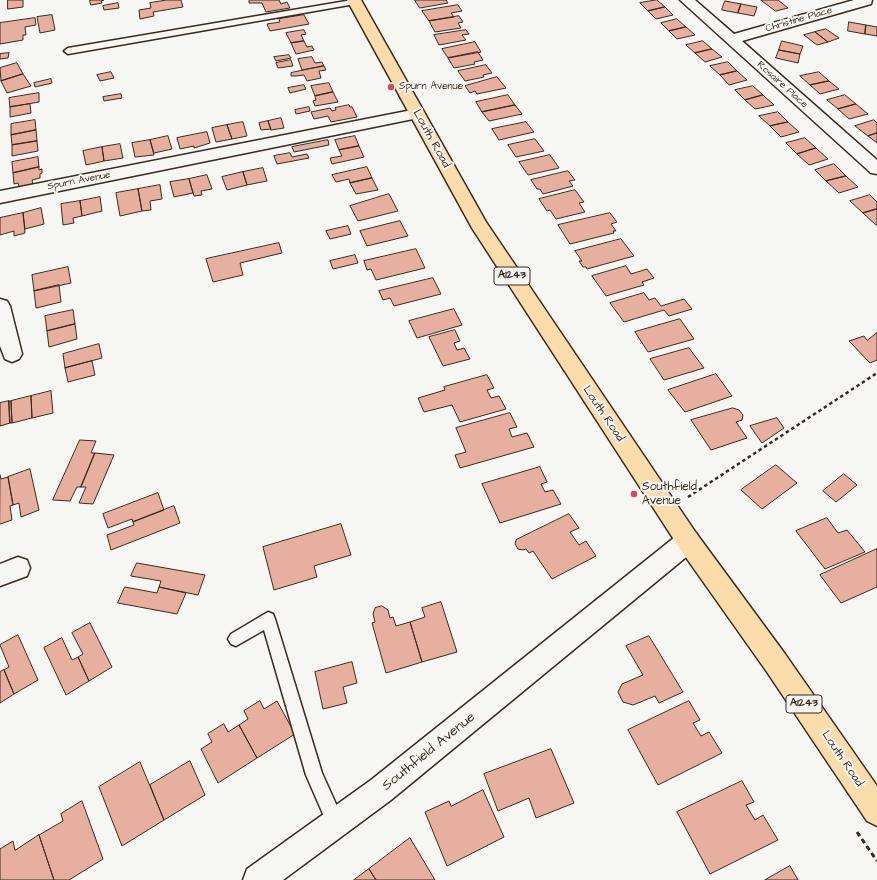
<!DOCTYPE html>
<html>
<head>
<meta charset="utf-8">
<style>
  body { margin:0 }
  canvas { display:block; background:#f6f6f2 }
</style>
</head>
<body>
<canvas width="877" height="880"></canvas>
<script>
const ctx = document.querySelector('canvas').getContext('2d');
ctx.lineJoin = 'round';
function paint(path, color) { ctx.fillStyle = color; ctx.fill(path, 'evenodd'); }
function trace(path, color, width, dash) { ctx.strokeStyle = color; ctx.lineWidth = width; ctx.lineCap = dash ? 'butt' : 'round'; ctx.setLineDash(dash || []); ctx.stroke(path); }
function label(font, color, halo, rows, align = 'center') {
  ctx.font = font + ' "Architects Daughter",sans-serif'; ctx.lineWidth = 4; ctx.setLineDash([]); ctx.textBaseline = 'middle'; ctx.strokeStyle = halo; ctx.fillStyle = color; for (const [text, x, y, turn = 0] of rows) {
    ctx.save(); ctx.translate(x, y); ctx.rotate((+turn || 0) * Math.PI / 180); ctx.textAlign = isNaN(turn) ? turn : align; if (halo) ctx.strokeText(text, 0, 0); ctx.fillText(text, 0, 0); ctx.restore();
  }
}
const building = new Path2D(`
  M8,0H23V7L8,9Z
  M90,0H104L101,1L102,3L91,5Z
  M167,0H181L183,7L153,12L154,16L140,19L139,10L151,8L150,3Z
  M250,0H279L281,4L287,2L290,8L266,12L262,3H249V1Z
  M415,0H446L448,3L420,8Z
  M657,0L665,7L648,11L640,3Z
  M761,0H778L788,8L776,11Z
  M725,1L741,4L738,13L722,10Z
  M118,3L119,8L104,10L103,6Z
  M741,4L757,7L754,16L738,13Z
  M458,5L462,11L451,13L454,17L429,21L422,11Z
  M665,7L673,15L656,19L648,11Z
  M52,15L55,30L40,33L37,17Z
  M304,15L309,24L270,31L267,24L280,22L279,19Z
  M459,16L463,22L458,23L461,28L435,32L429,21Z
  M35,18L36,25L25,27L26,35H23V40L0,44V23Z
  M677,19L686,27L669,31L661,23Z
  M849,22L866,25L865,34L848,31Z
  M866,25L877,27V36L865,34Z
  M686,27L695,35L677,39L669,31Z
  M826,29L839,38L828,42L815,32Z
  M304,30L306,34L301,35L304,41L291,43L286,33Z
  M466,30L469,34L462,35L466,40L439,45L434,35Z
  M815,32L828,42L817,45L804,35Z
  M304,41L307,47L312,46L314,50L296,54L291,43Z
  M703,41L712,49L695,53L686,45Z
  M782,41L803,46L800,54L779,50Z
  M475,42L481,52L448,58L442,49Z
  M712,49L722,57L705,62L695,53Z
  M779,50L800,54L798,63L776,58Z
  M478,52L483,60L474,62L475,64L454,68L448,58Z
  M9,53L8,58L0,59V54Z
  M289,55L291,58L276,61L274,57Z
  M312,57L315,63L322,62L324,66L302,70L298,59Z
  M291,60L293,66L278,68L276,63Z
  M728,62L737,71L720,75L710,66Z
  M17,63L23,74L1,81L0,68Z
  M486,65L492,73L483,75L484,77L465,81L458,71Z
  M324,66L326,70L319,71L321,78L307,81L304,75L296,76H291V73Z
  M737,71L747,80L729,85L720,75Z
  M111,72L114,78L100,81L97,75Z
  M819,72L829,81L810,85L800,76Z
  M23,74L31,86L7,93L1,81Z
  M497,77L506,88L477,94L475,91L470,93L465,86Z
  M51,79L52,83L35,87L34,83Z
  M829,81L839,89L820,94L810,85Z
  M329,83L333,92L315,96L311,86Z
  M304,85L306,89L290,93L288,88Z
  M753,86L763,95L745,100L735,90Z
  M333,92L338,102L315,106L313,101L316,100L315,96Z
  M39,93V102L10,107L9,98Z
  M121,94L122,98L104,101L103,97Z
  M508,95L515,105L482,112L476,102Z
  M763,95L774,105L755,109L745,100Z
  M845,95L856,104L838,109L827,100Z
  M30,104L31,113L10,117V107Z
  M856,104L868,114L849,119L838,109Z
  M349,105L350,107H352L357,117L331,122L328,116L314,119L311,112L330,108L332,111L336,110L335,108Z
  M515,105L522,114L489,121L482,112Z
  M309,107L310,111L296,114L295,110Z
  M778,112L788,122L770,126L759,116Z
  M281,118L284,128L271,130L268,121Z
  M35,120L36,130L11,135V124Z
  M874,120L877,123V133L868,136L855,126Z
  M268,121L271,129L261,130L259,123Z
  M243,122L247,136L232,139L227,125Z
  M526,122L534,132L499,140L492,129Z
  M788,122L799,132L781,137L770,126Z
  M227,125L232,139L216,142L212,128Z
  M36,130L37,141L12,145L11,135Z
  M207,132L210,143L194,148V146L180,149L177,138Z
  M877,133V143L868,136Z
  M168,136L172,149L154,153L150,140Z
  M355,136L359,146L339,150L335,140Z
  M805,138L816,148L797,154L786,143Z
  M535,139L544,151L516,157L508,145Z
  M150,140L154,155L135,157L132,143Z
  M328,140L329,145L294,152L292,147Z
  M37,141L38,151L12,156V145Z
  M120,144L123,158L104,161L102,147Z
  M359,146L364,157L332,164L330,158L342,156L339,150Z
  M102,147L104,161L86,165L83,151Z
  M816,148L828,159L809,165L797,154Z
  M290,153L292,157L307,154L309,158L277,164L274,156Z
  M550,155L559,168L528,175L519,162Z
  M38,157L39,167L13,173L12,162Z
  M834,164L846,176L826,181L815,170Z
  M39,167V170L42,169V173L40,174V178L32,180L33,184L19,187L18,183L14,184L13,173Z
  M367,167L372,178L350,183L349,179L336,182L332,175Z
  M263,168L267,181L247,185L243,172Z
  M568,171L575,180L569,181L573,186L543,194L540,189H537L531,180Z
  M243,172L247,185L227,190L222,177Z
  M207,175L212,189L201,191L202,195L194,196L189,179Z
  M846,176L858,187L839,193L826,181Z
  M372,178L378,190L356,194L350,183Z
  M189,179L193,193L174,197L170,182Z
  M160,185L162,199L150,201L151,210L142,211L138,189Z
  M138,189L142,211L120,216L116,193Z
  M575,190L584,202L579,203L585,212L556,219L550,210L547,211L539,199Z
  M389,194L398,211L358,221L350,206Z
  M870,195L877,202V209L863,213L850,201Z
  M100,197L102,211L82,216L80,201Z
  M80,201L82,216L73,218L74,223L63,225L61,204Z
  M41,208L44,224L25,229L23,213Z
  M877,209V225H876L863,213Z
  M23,213L25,233L14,236V231L0,235V218Z
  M610,213L617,222L611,224L616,231H613L614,233L570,244L558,225Z
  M400,221L408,236L367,246L360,231Z
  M348,226L351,234L330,239L326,231Z
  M621,239L634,256L587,269L586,267H583L579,261H582L575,251Z
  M279,243L282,253L240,263L243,275L213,282L206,259Z
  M416,249L425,268L376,280L371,269L367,270L364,261Z
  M355,255L358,263L333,269L330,261Z
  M626,266L631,274L647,269L654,278L642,282L644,285L606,296L592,276Z
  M68,267L71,283L34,291L32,275Z
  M433,278L441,294L394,306L390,298L383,300L379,291Z
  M59,285L61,302L36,308L34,291Z
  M644,293L649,300L655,298L661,306L684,299L692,309L669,316L664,310L624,322L610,303Z
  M454,309L462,325L417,338L409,321Z
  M73,310L75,324L47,331L45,316Z
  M680,319L694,339L648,352L635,332Z
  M75,324L77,339L49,347L47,331Z
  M455,330L460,341L454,343L457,350L464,348L470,359L443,366L429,337Z
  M877,333V360L870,363L849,341L864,336L867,340Z
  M99,344L102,358L65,368L63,354Z
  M689,348L704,368L664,380L650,359Z
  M92,361L95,375L68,382L65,368Z
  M716,374L732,396L685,412L668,390Z
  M487,375L494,388L487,390L491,398L499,396L506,409L460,422L452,405L424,412L418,398L445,390L444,387Z
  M51,391L53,413L32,418L31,396Z
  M31,396L32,418L12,423L11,401Z
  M9,401H11L12,423H10Z
  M9,401L10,423L0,426V403Z
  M733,408L739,410L743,415L742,420L736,422L747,438L711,450L691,420Z
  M510,413L517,427L509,429L512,437L527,433L534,447L460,468L455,455L466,452L456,428Z
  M777,418L784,428L762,443L750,426Z
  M80,440L96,441L91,453H95L81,487H77L70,501L53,500Z
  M95,453L114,455L93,504L79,503L86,487H81Z
  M776,465L797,483L762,509L741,490Z
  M540,467L547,482L541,484L545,492L553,490L561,504L500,523L482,484Z
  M30,469L39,510L21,517L19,503L13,505L8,477Z
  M844,474L857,485L836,502L823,491Z
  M0,475L1,479L8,477L13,505L10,506L12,520L0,524Z
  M158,493L164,510L133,522L132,519L108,528L103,514Z
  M174,506L180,523L111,550L107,535L134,525L133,522Z
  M569,514L579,528L570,532L579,545L586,541L596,556L552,579L533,551L529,553L526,549L523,550L518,549L515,544L516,540Z
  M827,518L838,533L847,530L865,552L825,569L796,531Z
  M341,524L351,555L314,566L317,577L274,590L263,547Z
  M877,549V587L841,603L820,575Z
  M137,563L205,575L198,595L159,587L161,581L131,576Z
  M125,587L157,593L159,587L186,593L177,614L118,603Z
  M441,602L457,652L422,662L410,622L425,617L422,608Z
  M382,606L388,610L390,618L393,617L396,626L410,622L422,662L386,673L372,623L375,622L373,614L375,608Z
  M90,623L112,667L89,681L78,657L83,654L72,633Z
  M18,635L38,680L14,694L4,670L9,667L0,645Z
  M649,636L683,692L659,703L655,696L633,705L623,702L618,692L622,684L643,675L626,646Z
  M62,638L72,660L78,657L89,681L66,695L44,648Z
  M352,662L357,683L343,687L347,703L323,709L315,672Z
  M4,670L14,694L0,703V672Z
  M260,701L264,709L277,701L295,734L257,758L239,725L248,719L244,711Z
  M689,701L700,720L693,723L701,736L709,732L722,753L658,785L628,730Z
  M224,724L228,732L239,725L257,758L218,783L201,749L212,742L208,734Z
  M551,749L574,803L536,818L529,798L498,811L484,774Z
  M190,761L205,795L164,820L150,785Z
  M140,762L164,820L122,846L99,787Z
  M742,781L754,802L746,805L755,820L763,815L778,840L710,874L677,812Z
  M483,790L504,837L447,866L425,812L449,801L451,806Z
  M82,801L103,859L69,880H54L39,835L63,821L61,814Z
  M39,835L54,880H0V849L13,841L15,850Z
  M410,838L435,880H376L369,869Z
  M790,866L798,880H765Z
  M369,869L376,880H354Z`);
const pathFar1 = new Path2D(`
  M688,497L877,373`);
const path = new Path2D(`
  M857,832L877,861`);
const lane = new Path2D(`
  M352,0H358L359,2L355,4L68,54L64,51L68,48Z
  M268,612L273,614L275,619L322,773L345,824L342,830L336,833L330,830L306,775L264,630L236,646L231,644L228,639L231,634Z`);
const street = new Path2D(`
  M680,0H695L734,34L854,0H872L871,4L742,41L877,160V174L871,173Z
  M417,109L423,111L425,114L423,117L0,203V191Z
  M0,299L7,301L10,306L22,354L19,359L12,362L5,359L0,346Z
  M688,530L696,533L700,541L696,549L391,800L283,880H243L247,869L371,780L680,533Z
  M18,557L27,560L30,568L27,576L0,586V564Z`);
const primary = new Path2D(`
  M347,0H361L486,222L696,533L785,654L877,786V826L867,821L767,672L680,549L472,228Z`);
const markers = [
  [391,87,4,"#d1495b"],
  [634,494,4,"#d1495b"]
];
const farStreetnames = [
  ["Christine Place",799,20,-16],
  ["Rosaire Place",782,85,42],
  ["Spurn Avenue",79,181,-11]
];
const farPoinames = [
  ["Spurn Avenue",399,87]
];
const shields = [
  [512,276,36],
  [804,704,36]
];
const shieldNames = [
  ["A1243",512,276],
  ["A1243",804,704]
];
const streetNames = [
  ["Louth Road",431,139,61],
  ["Louth Road",603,414,56],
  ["Louth Road",842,759,56]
];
const poiNames = [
  ["Southfield",642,487],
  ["Avenue",642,501]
];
const nearStreetnames = [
  ["Southfield Avenue",429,752,-39]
];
paint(building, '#e7af9f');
trace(building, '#3b2a1e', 1);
trace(lane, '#3b2a1e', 3);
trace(street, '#3b2a1e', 3);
trace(primary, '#3b2a1e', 3);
trace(pathFar1, '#3b2a1e', 2.5, [3.5, 3]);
trace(path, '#3b2a1e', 3, [5, 3.5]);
paint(lane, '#f6f6f2');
paint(street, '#f6f6f2');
paint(primary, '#fddcac');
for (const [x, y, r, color] of markers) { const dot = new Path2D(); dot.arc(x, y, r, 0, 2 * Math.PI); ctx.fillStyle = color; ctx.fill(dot); trace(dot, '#f6f6f2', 1.5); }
label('10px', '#3b2a1e', '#f6f6f2', farStreetnames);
label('10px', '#3b2a1e', '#f6f6f2', farPoinames, 'left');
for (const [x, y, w] of shields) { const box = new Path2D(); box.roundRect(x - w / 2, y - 9, w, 18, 3); ctx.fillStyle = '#f6f6f2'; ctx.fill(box); trace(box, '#3b2a1e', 1); }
label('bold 11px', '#3b2a1e', null, shieldNames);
label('12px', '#3b2a1e', '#f6f6f2', streetNames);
label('12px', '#3b2a1e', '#f6f6f2', poiNames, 'left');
label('14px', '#3b2a1e', '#f6f6f2', nearStreetnames);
</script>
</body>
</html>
